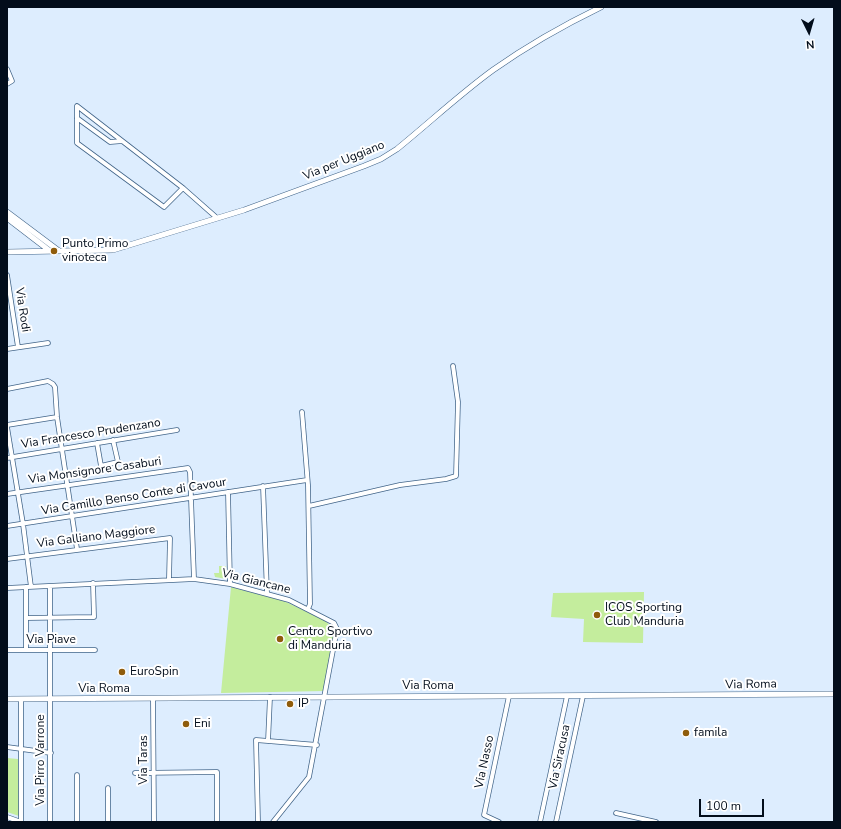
<!DOCTYPE html>
<html>
<head>
<meta charset="utf-8">
<style>
  body { margin:0 }
  #map { position:relative; width:841px; height:829px; overflow:hidden; background:#ddedfe; font-family:"Nunito Sans",sans-serif }
  canvas { display:block }
  .frame { position:absolute; inset:0; border:8px solid #020d1b; pointer-events:none }
  .north { position:absolute; left:789px; top:12px; width:40px; height:40px; -webkit-text-stroke:3px #fff; paint-order:stroke; rotate:175deg; font-size:11px; font-weight:700; line-height:16px; text-align:center; color:#020d1b }
  .north::after { content:''; display:block; margin:auto; width:14px; height:18px; background:#020d1b; clip-path:polygon(50% 0,100% 100%,50% 72%,0 100%) }
  .scale { position:absolute; left:699px; top:799px; width:65px; height:18px; box-sizing:border-box; border:2px solid #020d1b; border-top:0; padding-left:5px; font-size:12px; line-height:14px; white-space:nowrap; color:#020d1b; -webkit-text-stroke:3px #fff; paint-order:stroke }
</style>
</head>
<body>
<div id="map">
<canvas width="841" height="829"></canvas>
<div class="frame"></div>
<div class="north">N</div>
<div class="scale">100 m</div>
</div>
<script>
const ctx = document.querySelector('canvas').getContext('2d');
ctx.lineJoin = 'round';
function paint(path, color) { ctx.fillStyle = color; ctx.fill(path, 'evenodd'); }
function trace(path, color, width, dash) { ctx.strokeStyle = color; ctx.lineWidth = width; ctx.lineCap = dash ? 'butt' : 'round'; ctx.setLineDash(dash || []); ctx.stroke(path); }
function label(font, color, halo, rows, align = 'center') {
  ctx.font = font + ' "Nunito Sans",sans-serif'; ctx.lineWidth = 4; ctx.setLineDash([]); ctx.textBaseline = 'middle'; ctx.strokeStyle = halo; ctx.fillStyle = color; for (const [text, x, y, turn = 0] of rows) {
    ctx.save(); ctx.translate(x, y); ctx.rotate((+turn || 0) * Math.PI / 180); ctx.textAlign = isNaN(turn) ? turn : align; if (halo) ctx.strokeText(text, 0, 0); ctx.fillText(text, 0, 0); ctx.restore();
  }
}
const green = new Path2D(`
  M219,566H226L227,579L215,577L214,573H219Z
  M231,587L284,601L324,620L332,627L334,637L325,691L221,693Z
  M644,592L643,643L583,642L584,619L551,617L553,593Z
  M7,758L18,759L19,816L7,812Z`);
const minor = new Path2D(`
  M7,69L12,81L7,84
  M77,118L110,142L122,141
  M183,188L77,106V143L164,207L183,188L217,218
  M7,275L18,347
  M7,349L48,343
  M7,389L48,381L53,384L55,387L57,417L77,549
  M302,412L308,485L310,604L308,609
  M7,425L57,417
  M7,427L23,524L31,587
  M97,443L101,466L118,462L113,440
  M7,458L177,430
  M263,486L267,593
  M228,492L230,584
  M7,494L188,468L190,472L194,579
  M309,506L400,485L446,479L456,476L458,402L453,366
  M7,526L307,480
  M7,559L170,538L169,579
  M26,587V649
  M7,588L194,579L230,584L289,600L334,623L337,629L336,634L309,777L273,822
  M26,618L94,617L93,583
  M7,650H95
  M153,699L154,822
  M268,741L270,697
  M7,747L51,753
  M135,773L217,772V822
  M77,775V822
  M108,788V822
  M616,813L656,822
  M7,817L21,822
  M21,822V699
  M50,822V586
  M258,822L256,740L317,745
  M499,822L484,815L509,696
  M540,822L567,696
  M556,822L583,696`);
const tertiary = new Path2D(`
  M7,212L59,251
  M7,218L50,251
  M7,252L113,250L244,210L364,166L381,159L397,149C429,123 460,94 493,70C527,46 564,25 601,7
  M7,699L834,694`);
const markers = [
  [54,251,4,"#8f5c0b"],
  [597,615,4,"#8f5c0b"],
  [280,639,4,"#8f5c0b"],
  [122,672,4,"#8f5c0b"],
  [290,704,4,"#8f5c0b"],
  [186,724,4,"#8f5c0b"],
  [686,733,4,"#8f5c0b"]
];
const streetNames = [
  ["Via per Uggiano",344,161,-22],
  ["Via Rodi",22,310,81],
  ["Via Francesco Prudenzano",91,434,-9],
  ["Via Monsignore Casaburi",95,471,-8],
  ["Via Camillo Benso Conte di Cavour",134,497,-9],
  ["Via Galliano Maggiore",96,537,-7],
  ["Via Giancane",256,582,14],
  ["Via Piave",51,640],
  ["Via Roma",751,685,-1],
  ["Via Roma",428,686],
  ["Via Roma",104,689],
  ["Via Siracusa",560,757,-78],
  ["Via Pirro Varrone",41,760,-90],
  ["Via Taras",144,760,-90],
  ["Via Nasso",485,762,-78]
];
const poiNames = [
  ["Punto Primo",62,244],
  ["vinoteca",62,258],
  ["ICOS Sporting",605,608],
  ["Club Manduria",605,622],
  ["Centro Sportivo",288,632],
  ["di Manduria",288,646],
  ["EuroSpin",130,672],
  ["IP",298,704],
  ["Eni",194,724],
  ["famila",694,733]
];
paint(green, '#c4ed9d');
trace(minor, '#426589', 5.5);
trace(tertiary, '#426589', 6);
trace(minor, '#fff', 4);
trace(tertiary, '#fff', 5);
for (const [x, y, r, color] of markers) { const dot = new Path2D(); dot.arc(x, y, r, 0, 2 * Math.PI); ctx.fillStyle = color; ctx.fill(dot); trace(dot, '#fff', 1.5); }
label('12px', '#020d1b', '#fff', streetNames);
label('12px', '#020d1b', '#fff', poiNames, 'left');
</script>
</body>
</html>
